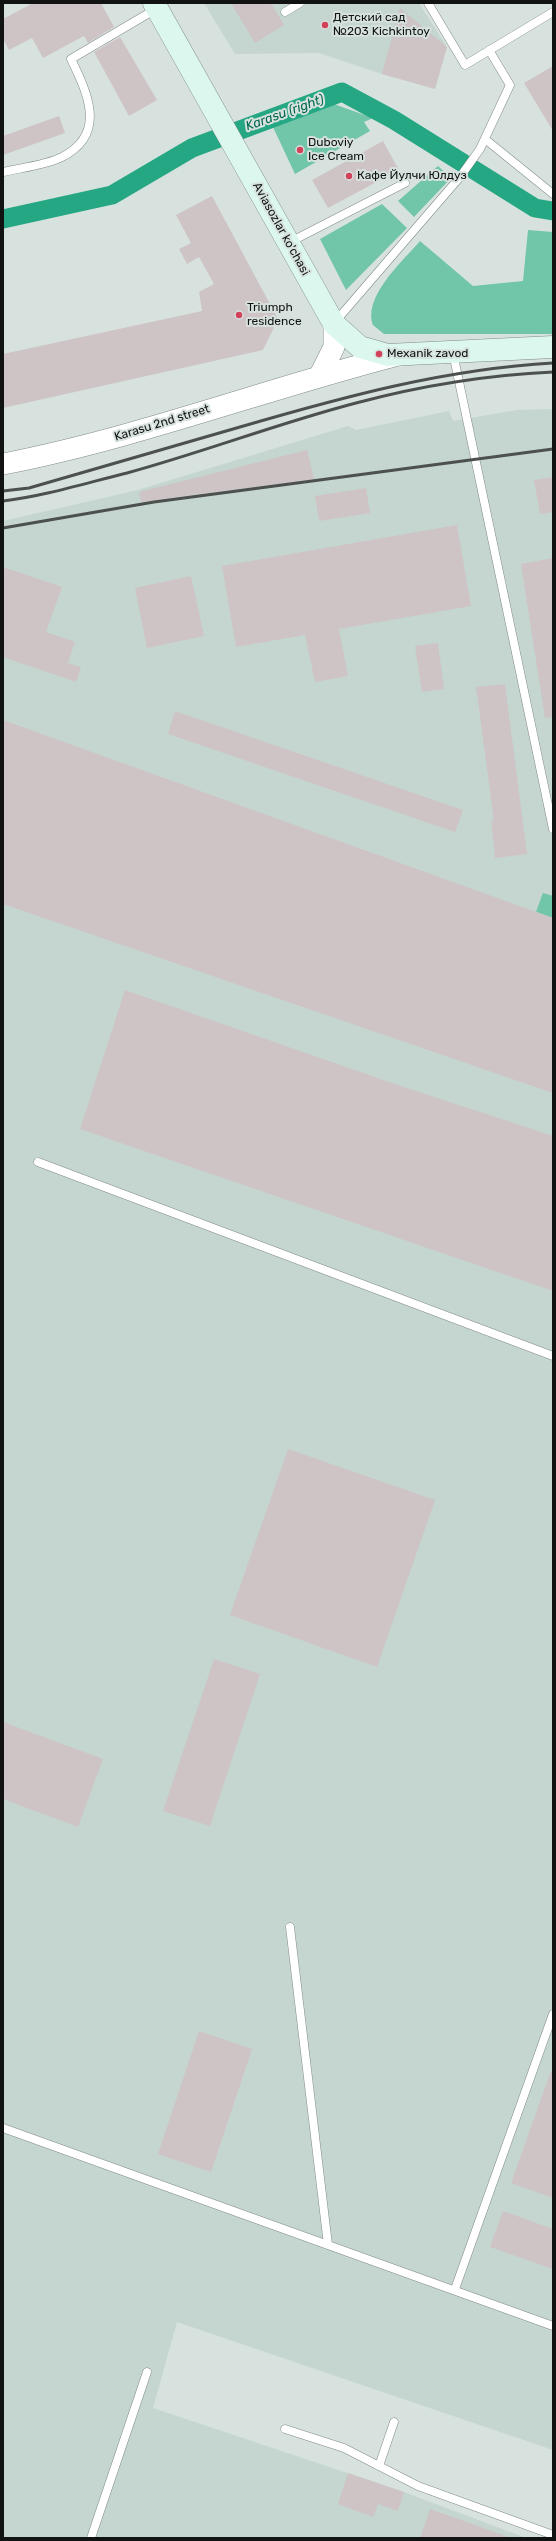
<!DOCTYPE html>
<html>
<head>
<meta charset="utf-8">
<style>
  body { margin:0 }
  #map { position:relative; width:556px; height:2541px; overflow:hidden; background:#d7e2de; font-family:Rubik,sans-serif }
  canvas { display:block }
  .frame { position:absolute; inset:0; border:4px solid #101312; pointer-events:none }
</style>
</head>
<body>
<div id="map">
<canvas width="556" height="2541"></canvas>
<div class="frame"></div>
</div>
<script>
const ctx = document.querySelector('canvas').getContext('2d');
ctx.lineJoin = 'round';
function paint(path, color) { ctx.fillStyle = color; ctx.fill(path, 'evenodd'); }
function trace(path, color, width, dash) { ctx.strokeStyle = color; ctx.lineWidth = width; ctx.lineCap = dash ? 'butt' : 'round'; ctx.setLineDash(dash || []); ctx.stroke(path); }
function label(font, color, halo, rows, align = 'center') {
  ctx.font = font + ' Rubik,sans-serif'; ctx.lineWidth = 4; ctx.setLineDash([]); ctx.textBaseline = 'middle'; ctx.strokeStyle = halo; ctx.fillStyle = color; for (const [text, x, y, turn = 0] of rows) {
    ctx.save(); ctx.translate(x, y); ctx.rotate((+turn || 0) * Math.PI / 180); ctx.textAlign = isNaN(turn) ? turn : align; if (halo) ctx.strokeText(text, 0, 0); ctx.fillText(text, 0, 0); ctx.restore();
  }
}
const built = new Path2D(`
  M204,3H419L447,47L435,89L382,74L319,53L235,54Z
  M553,409V2450L177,2322L153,2408L404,2492L526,2538H3V521L138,490L348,426L356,430L449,411L453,421L517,410Z`);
const green = new Path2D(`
  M331,103L373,118L364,122L370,131L295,174L273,127Z
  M438,166L451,178L414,217L398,201Z
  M382,204L407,228L346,290L320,239Z
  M528,230L553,232V334H384L373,325C363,296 403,261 420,241L473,286L523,281Z
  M543,893L553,896V918L536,912Z`);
const canal = new Path2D(`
  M3,219L112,195L192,148L342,92L394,120L535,208L553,211`);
const building = new Path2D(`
  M33,3H101L114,27L88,43L84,36L43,58L32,38L9,50L3,39V19Z
  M231,3H271L284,25L255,43Z
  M400,8L447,47L435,89L382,74Z
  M120,37L157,100L129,116L94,52Z
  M553,66V131L524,83Z
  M59,116L65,133L3,155V136Z
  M383,141L399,170L328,208L312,180Z
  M212,196L278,319L263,350L3,408V354L202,311L199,292L214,284L199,257L187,264L179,249L191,243L176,215Z
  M307,450L314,479L141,502L139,492Z
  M553,477V512L540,514L534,480Z
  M366,488L370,513L319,521L315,496Z
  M457,525L471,606L339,629L348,676L315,682L305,635L236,647L222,566Z
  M553,558V717L545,718L521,564Z
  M3,567L62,587L46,632L75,642L68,663L81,667L76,682L3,657Z
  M191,576L204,636L147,648L135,588Z
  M438,643L444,689L422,692L415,646Z
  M505,684L527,854L495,858L491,820L494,821L476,687Z
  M175,711L463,810L455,832L168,734Z
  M3,720L553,918V1093L3,904Z
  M125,990L392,1083L553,1136V1291L80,1129Z
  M288,1449L435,1500L377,1667L230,1615Z
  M214,1659L260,1674L210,1826L163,1811Z
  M3,1722L103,1759L78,1827L3,1799Z
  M199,2031L252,2049L211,2172L158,2154Z
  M551,2071H553V2198L511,2183Z
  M503,2211L553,2229V2269L490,2247Z
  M348,2473L404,2492L398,2511L378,2504L373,2517L338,2504Z
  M430,2509L506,2536V2538H420Z`);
const service = new Path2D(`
  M428,3L465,65L553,12
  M285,12L300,3
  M485,139L553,194
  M3,172C20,168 47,165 62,157C107,134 88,94 71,59L156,9
  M290,242L405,183
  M335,322L460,177L480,149L510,85L489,50
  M453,353L553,829
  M38,1162L553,1356
  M290,1927L328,2245
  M3,2128L553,2326
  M455,2289L553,2014
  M285,2429L344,2448L418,2486L553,2535
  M379,2466L394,2422
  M91,2538L147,2372`);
const tertiary = new Path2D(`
  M320,375L334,347V324
  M3,464C137,438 266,389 398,355`);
const secondary = new Path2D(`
  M154,3L334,324L360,347L388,355L553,347`);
const rail = new Path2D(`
  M3,491L29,488C99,468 170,447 240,427C343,397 445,369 553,363
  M3,501C45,496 86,483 127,473C204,452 279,423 356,403C420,386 486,375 553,372
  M3,528L154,502L553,449`);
const markers = [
  [325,25,4,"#d2425a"],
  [300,150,4,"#d2425a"],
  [349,176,4,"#d2425a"],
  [239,315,4,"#d2425a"],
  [379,354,4,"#d2425a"]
];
const poiNames = [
  ["Детский сад",333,18],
  ["№203 Kichkintoy",333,32],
  ["Duboviy",308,143],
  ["Ice Cream",308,157],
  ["Кафе Йулчи Юлдуз",357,176],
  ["Triumph",247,308],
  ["residence",247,322],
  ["Mexanik zavod",387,354]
];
const streetNames = [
  ["Aviasozlar ko'chasi",281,229,61],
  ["Karasu 2nd street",162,423,-17]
];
const waterNames = [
  ["Karasu (right)",285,113,-20]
];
paint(built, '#c4d6cf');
paint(green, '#71c5a8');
trace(canal, '#25a784', 19);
paint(building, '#cfc4c5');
trace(service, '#828b87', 9);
trace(tertiary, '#828b87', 22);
trace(secondary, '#828b87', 23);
trace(service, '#fff', 8);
trace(tertiary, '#fff', 21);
trace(secondary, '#dcf8ee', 22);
trace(rail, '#4c514f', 3);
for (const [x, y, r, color] of markers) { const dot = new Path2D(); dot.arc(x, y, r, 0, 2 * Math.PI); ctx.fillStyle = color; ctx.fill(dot); trace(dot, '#d7e2de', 1.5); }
label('12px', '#101312', '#d7e2de', poiNames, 'left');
label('12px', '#101312', '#d7e2de', streetNames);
label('italic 13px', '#02674f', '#d7e2de', waterNames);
</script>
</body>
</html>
